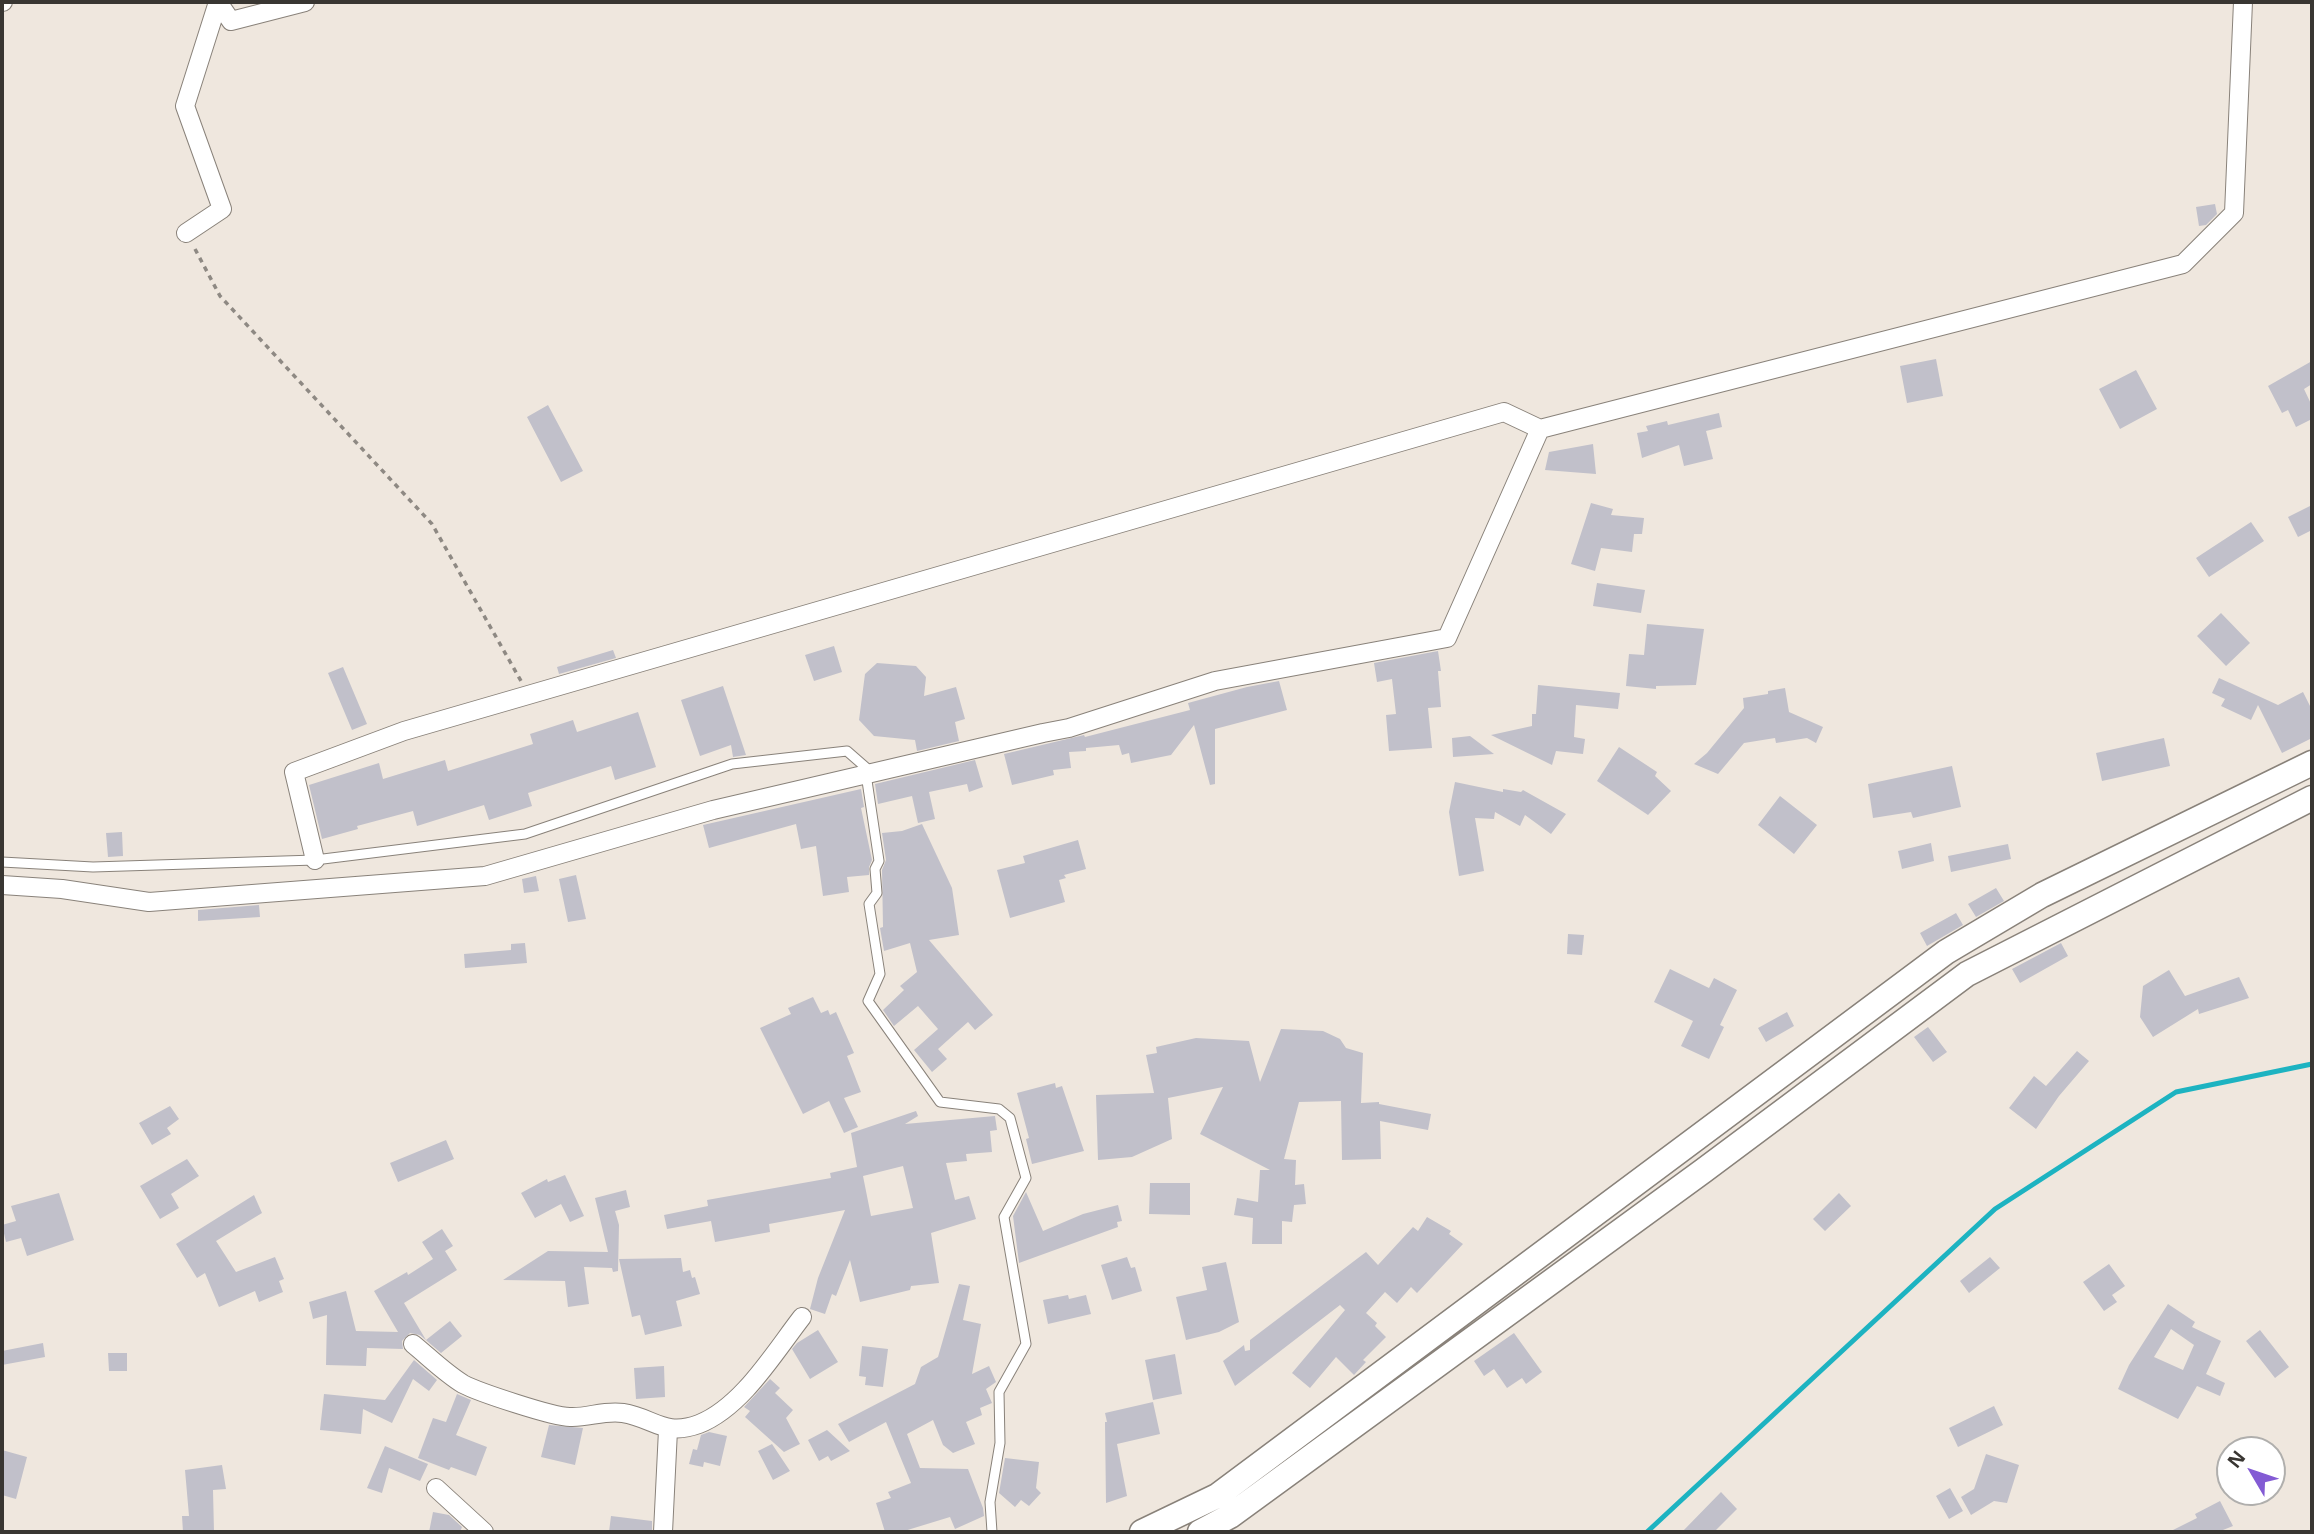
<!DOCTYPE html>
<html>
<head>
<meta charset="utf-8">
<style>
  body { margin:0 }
  #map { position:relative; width:2314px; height:1534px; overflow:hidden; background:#efe7de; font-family:"Noto Sans",sans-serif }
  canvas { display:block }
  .frame { position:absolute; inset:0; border:4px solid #393632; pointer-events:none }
  .north { position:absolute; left:2216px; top:1436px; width:70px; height:70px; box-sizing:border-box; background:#fff; border:2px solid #b0afad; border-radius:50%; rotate:309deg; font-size:19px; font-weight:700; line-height:28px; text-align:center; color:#393632 }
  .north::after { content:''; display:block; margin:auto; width:24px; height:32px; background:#835bd4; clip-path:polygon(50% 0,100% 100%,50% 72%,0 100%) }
</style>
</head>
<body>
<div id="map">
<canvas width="2314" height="1534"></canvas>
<div class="frame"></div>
<div class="north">N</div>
</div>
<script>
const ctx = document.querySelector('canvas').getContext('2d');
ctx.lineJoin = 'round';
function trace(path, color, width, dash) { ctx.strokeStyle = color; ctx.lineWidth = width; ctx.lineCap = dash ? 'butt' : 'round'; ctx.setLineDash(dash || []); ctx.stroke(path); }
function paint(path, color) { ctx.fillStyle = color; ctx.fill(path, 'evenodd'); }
const stream = new Path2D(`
  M1647,1532L1995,1209L2176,1092L2312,1064`);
const building = new Path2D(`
  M2215,204L2217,214L2206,225L2199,226L2196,207Z
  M1936,359L1943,396L1907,403L1900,366Z
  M2312,361V384L2304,389L2312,406V419L2296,427L2288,410L2282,413L2268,386Z
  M2136,370L2157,409L2120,429L2099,389Z
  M548,405L583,471L561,482L527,417Z
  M1719,413L1722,427L1706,431L1713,459L1684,466L1679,445L1642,458L1637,433L1648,431L1646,426L1667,421L1668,425Z
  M1593,444L1596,474L1545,470L1549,452Z
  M1591,503L1613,509L1611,515L1644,518L1642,534H1634L1632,552L1601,548L1595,571L1571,564Z
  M2312,505V530L2298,537L2288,517Z
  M2251,522L2264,541L2209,577L2196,558Z
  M1597,583L1645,590L1641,613L1593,606Z
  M2221,613L2250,643L2226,666L2197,636Z
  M1647,624L1704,629L1696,685L1656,686V689L1626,686L1629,654L1644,655Z
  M834,646L842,672L814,681L805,655Z
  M613,650L616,658L559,674L557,667Z
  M1438,651L1441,671H1438L1441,707L1428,708L1432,748L1389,751L1386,715L1396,714L1392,679L1377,682L1374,663Z
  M877,663L916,666L926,677L924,696L956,687L965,719L955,722L959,741L917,751L915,740L874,736L859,720L865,674Z
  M343,667L367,724L352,730L328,673Z
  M2219,678L2278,705L2303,692L2312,710V738L2282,753L2258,705L2251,720L2221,706L2225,699L2212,693Z
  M1279,681L1287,710L1215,729V784L1210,785L1194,725L1171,755L1131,763L1129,753L1122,755L1119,745L1086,748V751L1069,752L1071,768L1053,770L1054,775L1012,785L1004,754L1084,735L1085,737L1190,710L1188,703L1247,687Z
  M1538,685L1620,693L1618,709L1576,705L1574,737L1585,739L1583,754L1556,751L1552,765L1491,735L1532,726V714H1536Z
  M723,686L746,755L733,757L731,745L700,756L681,700Z
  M1785,688L1789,712L1823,727L1816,743L1807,738L1776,743L1775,738L1744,743L1718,774L1694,764L1707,753L1744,708L1743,698L1768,694V691Z
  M638,712L656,767L615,780L611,766L528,793L532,806L489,820L484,805L417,826L413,811L357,826L358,829L322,839L309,785L379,763L383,779L445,760L448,771L533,744L530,734L573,720L577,732Z
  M1470,736L1494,754L1453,757L1452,738Z
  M2164,738L2170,766L2102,781L2096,753Z
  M1619,747L1657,772L1655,776L1671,791L1648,815L1597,781Z
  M975,760L983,787L969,792L967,784L929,792L935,819L918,823L912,796L878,804L875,784Z
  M1952,766L1961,807L1913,818L1911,812L1873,818L1868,784Z
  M1455,782L1503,792V789L1521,792L1523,790L1566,814L1551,834L1525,815L1520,826L1495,812L1494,819L1475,818L1484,871L1459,876L1449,812Z
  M861,789L864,807L861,808L872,860L869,867V875L847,877L849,892L823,896L816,846L801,849L796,824L709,848L703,825Z
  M1780,796L1817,825L1794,854L1758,825Z
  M922,824L952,888L959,935L929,940L993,1015L975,1030L968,1022L938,1049L947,1059L932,1072L914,1050L938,1029L918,1006L894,1026L883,1010L904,990L900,986L917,972L910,943L884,951L880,928L883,927L882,870L886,860L882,833L902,831Z
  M122,832L123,856L108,857L106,833Z
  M1078,840L1086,869L1064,875L1066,878L1059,880L1065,902L1010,918L997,870L1025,863L1023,856Z
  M1931,843L1934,861L1902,869L1898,851Z
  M2008,844L2011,859L1951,872L1948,856Z
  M576,875L586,919L568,922L559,879Z
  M536,876L539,891L524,893L522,879Z
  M1996,888L2004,901L1976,917L1968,904Z
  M259,905L260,917L198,921V910Z
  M1956,913L1963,925L1927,946L1920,933Z
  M1568,934L1584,935L1582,955L1567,954Z
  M525,943L527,963L465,968L464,954L511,950V944Z
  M2061,943L2068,956L2020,983L2012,969Z
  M1670,969L1709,988L1714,978L1737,990L1720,1025L1724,1027L1709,1059L1681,1046L1693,1021L1654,1002Z
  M2169,970L2185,996L2239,977L2249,998L2199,1014L2198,1009L2153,1037L2140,1017L2143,986Z
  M813,997L821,1013L828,1010L830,1015L836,1012L854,1053L847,1056L861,1092L844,1098L858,1127L844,1133L829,1101L803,1114L760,1028L791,1014L788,1008Z
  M1787,1012L1794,1026L1766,1042L1758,1028Z
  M1928,1027L1947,1052L1933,1062L1914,1037Z
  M1281,1029L1323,1031L1340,1039L1346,1048L1363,1053L1361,1103L1379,1102V1104L1431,1114L1428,1130L1380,1121L1381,1159L1342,1160L1341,1101L1299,1102L1284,1159L1296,1160L1295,1185L1304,1184L1306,1204L1294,1205L1292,1222L1282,1221V1244H1252L1253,1218L1234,1215L1237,1198L1258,1202L1260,1170H1270L1200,1134L1223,1087L1168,1098L1172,1139L1132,1157L1098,1160L1096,1095L1154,1093L1146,1055L1157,1053L1156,1047L1196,1038L1249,1041L1260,1082Z
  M2077,1051L2089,1061L2059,1096L2036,1129L2009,1108L2034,1076L2046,1086Z
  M1055,1083L1056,1088L1062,1086L1084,1151L1032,1164L1026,1139L1029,1138L1017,1093Z
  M170,1106L179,1119L167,1128L171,1134L152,1145L139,1123Z
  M916,1111L918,1116L905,1124L995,1116L997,1130L990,1131L992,1152L966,1154L967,1161L946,1163L955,1200L969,1196L976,1219L931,1233L939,1283L911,1286L910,1290L860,1302L850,1260L836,1296L832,1294L825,1314L810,1309L818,1278L845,1210L769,1224L770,1232L715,1242L711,1221L667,1229L664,1215L708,1206L707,1200L831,1178L830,1173L857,1167L851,1133ZM903,1166L913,1208L871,1216L863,1176Z
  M446,1140L454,1159L398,1182L390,1163Z
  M187,1159L199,1176L171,1194L179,1208L160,1219L140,1186Z
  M565,1175L584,1216L570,1222L561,1204L535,1218L521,1193L547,1179L548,1182Z
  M1150,1183H1190V1215L1149,1214Z
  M626,1190L630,1207L615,1211L619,1225L618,1271L613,1272L612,1268L584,1267L589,1304L568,1307L565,1281L503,1280L548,1251L608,1252L595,1198Z
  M1026,1192L1043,1231L1083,1214L1118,1205L1122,1221L1117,1222L1118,1227L1019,1263L1013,1216Z
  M59,1193L74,1240L27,1256L21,1238L6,1242L2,1225L16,1221L11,1206Z
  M1839,1193L1851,1206L1825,1231L1813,1219Z
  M254,1195L262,1213L216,1241L236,1272L275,1257L284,1279L279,1281L283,1292L259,1302L255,1291L219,1307L205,1273L197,1278L176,1244Z
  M1427,1217L1451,1231L1449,1234L1463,1244L1417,1293L1411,1287L1397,1303L1385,1292L1366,1313L1377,1323L1375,1326L1386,1337L1363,1360L1366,1362L1354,1375L1336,1357L1310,1388L1292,1373L1345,1310L1340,1305L1235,1386L1223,1361L1244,1345L1245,1351L1250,1350V1340L1366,1252L1378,1265L1413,1227L1418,1231Z
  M442,1229L453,1246L445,1251L457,1270L404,1303L426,1340L450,1321L462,1336L441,1353L420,1335L410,1333L402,1341L403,1349L367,1348L366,1366L326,1365L327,1315L313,1319L309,1302L346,1291L356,1331L398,1332L374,1291L407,1272L408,1275L433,1259L422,1242Z
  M1127,1257L1131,1268L1135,1267L1142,1291L1112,1300L1101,1265Z
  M1990,1257L2000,1268L1969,1293L1960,1281Z
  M681,1258L683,1272L690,1270L692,1278L695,1277L700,1294L676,1301L682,1326L645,1335L640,1315L632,1317L619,1259Z
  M1226,1262L1239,1322L1219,1332L1186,1340L1176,1297L1207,1290L1202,1267Z
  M2109,1264L2125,1286L2112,1295L2117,1302L2104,1311L2083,1282Z
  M959,1284L970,1286L963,1320L981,1324L972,1374L989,1366L996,1382L986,1389L992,1403L980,1408L982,1415L966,1422L975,1444L953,1453L943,1445L933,1420L907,1434L920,1468L968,1469L983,1508L984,1516L955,1529L950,1517L901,1532H885L876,1503L891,1498L888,1492L911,1483L886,1422L849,1442L838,1424L915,1384L921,1367L938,1357Z
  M1068,1295L1069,1299L1086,1295L1091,1314L1048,1324L1043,1300Z
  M2168,1304L2195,1322L2192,1327L2221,1341L2206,1374L2225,1383L2220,1396L2197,1386L2178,1419L2118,1389L2129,1365ZM2171,1329L2194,1345L2183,1370L2154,1357Z
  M818,1330L838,1362L810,1379L792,1349L797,1343Z
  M2260,1330L2289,1367L2275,1378L2246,1341Z
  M1514,1333L1542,1372L1526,1384L1522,1378L1507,1388L1494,1369L1484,1376L1474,1361Z
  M43,1343L45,1357L2,1365V1351Z
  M862,1346L888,1349L883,1387L865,1385L866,1377L859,1376Z
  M108,1353H127V1371H109Z
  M1175,1354L1182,1394L1153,1400L1145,1360Z
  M414,1360L437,1380L429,1391L413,1379L392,1423L363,1409L361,1434L320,1430L324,1394L385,1400Z
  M664,1366L665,1397L636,1399L634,1368Z
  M770,1379L780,1388L775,1393L793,1410L786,1418L800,1444L784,1452L745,1417L750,1411L744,1407Z
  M457,1394L471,1400L456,1435L487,1447L476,1476L451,1467L449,1470L418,1458L433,1418L446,1422Z
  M1153,1402L1160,1434L1117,1444L1127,1496L1106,1503L1105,1422H1107L1105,1413Z
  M1994,1406L2003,1425L1958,1447L1949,1428Z
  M549,1425L583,1428L575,1465L541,1457Z
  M827,1430L850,1451L831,1461L828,1456L819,1461L808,1440Z
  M709,1432L727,1436L720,1466L704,1462L703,1467L689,1464L693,1449L697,1450L701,1435Z
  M772,1444L790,1471L773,1480L758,1451Z
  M385,1446L428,1464L420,1481L389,1468L382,1493L367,1488Z
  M2,1450L27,1457L16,1499L2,1495Z
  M1986,1454L2019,1465L2007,1503L1994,1501L1971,1515L1961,1497L1974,1489Z
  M1005,1458L1039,1462L1036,1488L1041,1493L1029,1506L1021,1500L1015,1507L999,1493Z
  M222,1465L226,1489L213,1490L214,1532H183L182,1516H189L185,1470Z
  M1950,1488L1963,1511L1949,1519L1936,1496Z
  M1721,1492L1737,1509L1714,1532H1682Z
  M2220,1501L2233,1526L2218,1532H2169L2197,1518L2195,1514Z
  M433,1512L449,1515L462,1527L460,1532H429Z
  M611,1516L652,1521V1532H609Z`);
const path = new Path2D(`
  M195,249L220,296L432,524L521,681`);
const lane = new Path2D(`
  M866,774L879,861L875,869L877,893L869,904L880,974L868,1001L940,1102L999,1109L1010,1118L1026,1178L1004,1217L1026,1344L999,1392L1000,1443L990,1502L992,1532
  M2,862L93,867L315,860L525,834L732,764L847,751L871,772`);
const street = new Path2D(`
  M2,2H3
  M218,2L231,21L305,2
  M186,233L222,209L185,106L218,2
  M315,860L294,772L404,731L1504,412L1540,429
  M2,885L62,889L149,902L485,876L713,810L1043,733L1069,728L1215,681L1447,638L1540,429L2183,264L2234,213L2243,2
  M413,1344C429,1357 445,1373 463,1384C478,1392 553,1417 570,1417C588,1418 604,1410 623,1413C654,1418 664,1437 699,1424C742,1407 774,1353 802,1317
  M436,1488L484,1532
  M663,1532L668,1430`);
const secondary = new Path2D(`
  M1142,1532L1217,1496L1946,952L2042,895L2312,763
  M1200,1532L1230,1516L1703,1171L1967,974L2312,798`);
trace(stream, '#1db3c1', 5);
paint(building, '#c1c0ca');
trace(lane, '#89827a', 11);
trace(street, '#89827a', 20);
trace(secondary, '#89827a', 27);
trace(path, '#8e8983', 3.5, [5, 5]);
trace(lane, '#fff', 9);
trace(street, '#fff', 18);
trace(secondary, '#fff', 24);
</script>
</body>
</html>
